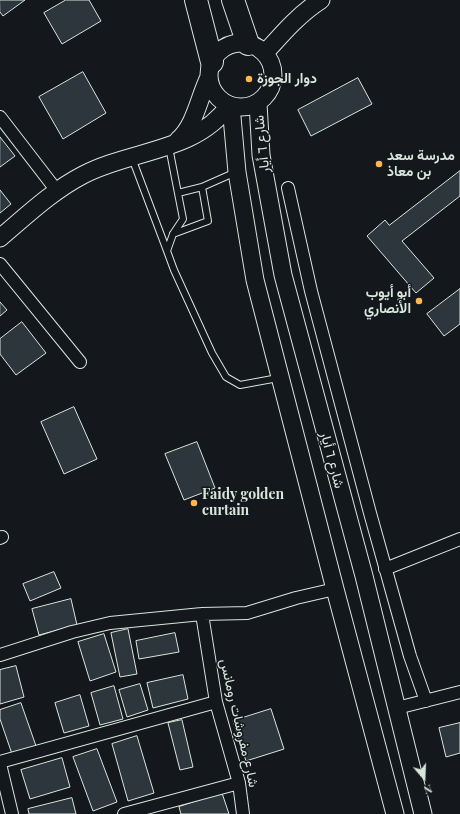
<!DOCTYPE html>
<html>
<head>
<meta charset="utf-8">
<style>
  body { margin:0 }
  #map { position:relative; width:460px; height:814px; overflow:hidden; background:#14181c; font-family:"Playfair Display",serif }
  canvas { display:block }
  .north { position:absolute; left:404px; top:758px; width:40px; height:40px; -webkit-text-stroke:3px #14181c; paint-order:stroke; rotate:161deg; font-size:11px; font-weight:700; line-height:16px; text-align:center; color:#d8e6dc }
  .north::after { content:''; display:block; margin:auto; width:14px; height:18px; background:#d8e6dc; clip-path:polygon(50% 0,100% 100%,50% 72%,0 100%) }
</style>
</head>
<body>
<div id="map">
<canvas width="460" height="814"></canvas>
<div class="north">N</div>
</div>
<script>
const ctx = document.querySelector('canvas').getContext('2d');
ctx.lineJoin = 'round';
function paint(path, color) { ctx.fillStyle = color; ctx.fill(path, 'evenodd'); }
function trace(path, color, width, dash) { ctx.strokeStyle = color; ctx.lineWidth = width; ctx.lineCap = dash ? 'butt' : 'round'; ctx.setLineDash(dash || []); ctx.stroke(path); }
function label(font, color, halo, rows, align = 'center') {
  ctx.font = font + ' "Playfair Display",Vazirmatn,serif'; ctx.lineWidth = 3; ctx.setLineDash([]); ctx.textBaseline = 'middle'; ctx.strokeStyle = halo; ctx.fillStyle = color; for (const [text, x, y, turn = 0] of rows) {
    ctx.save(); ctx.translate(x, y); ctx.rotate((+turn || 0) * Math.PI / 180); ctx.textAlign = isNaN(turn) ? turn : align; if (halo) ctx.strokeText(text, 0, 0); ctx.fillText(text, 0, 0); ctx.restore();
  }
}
const building = new Path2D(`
  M0,0H25L3,16L0,12Z
  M66,0H89L101,21L62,44L44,13Z
  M83,72L106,113L63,139L39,97Z
  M358,78L372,104L311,136L298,110Z
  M0,137L15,156L0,167Z
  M460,171V196L402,241L434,278L416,293L367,236L385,220L389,225Z
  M0,190L11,204L0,213Z
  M460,289V324L444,336L427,314Z
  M0,302L7,310L0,316Z
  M22,322L46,353L16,375L0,354V339Z
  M74,407L97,459L64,474L41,422Z
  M197,442L215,488L184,500L165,454Z
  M54,572L61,588L30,601L23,584Z
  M71,599L77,625L39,635L32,609Z
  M128,629L137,674L120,677L111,633Z
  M175,633L179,652L139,659L136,641Z
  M104,634L116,672L90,681L78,642Z
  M16,666L24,697L0,704V670Z
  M183,675L188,699L153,708L147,683Z
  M140,684L148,710L127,717L119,690Z
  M114,686L123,719L100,725L91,693Z
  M80,695L89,726L64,733L55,703Z
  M21,703L36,746L12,754L0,719V710Z
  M271,709L284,749L246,761L233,721Z
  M182,720L193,767L180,770L168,723Z
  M460,723V753L446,757L439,728Z
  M137,736L154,793L128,801L112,744Z
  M97,749L117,802L93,811L73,757Z
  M62,758L70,787L30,799L21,770Z
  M222,793L229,814H181L179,807Z
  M72,798L76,814H29L28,809Z`);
const lane = new Path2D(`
  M169,147L183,219L173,234L167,251L174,270L212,353L226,377L240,385L278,378
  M132,158L167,251
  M178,193L202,187
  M173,234L208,221L202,187L236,172`);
const street = new Path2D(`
  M0,117L57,191
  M288,188L311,291L370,513L410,656L426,701
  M0,264L80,362
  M0,538L2,537
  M385,569L460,539
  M202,614L216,702L239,783L243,814
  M0,655L72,632L110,623L202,614L247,613L296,598L335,589
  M397,708L460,692
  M0,762L216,702
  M0,764L12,814
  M124,814L239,783`);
const secondary = new Path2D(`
  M209 75a32 32 0 1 1 64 0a32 32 0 1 1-64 0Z
  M265,53C282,34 299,14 321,0
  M258,103L261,155L283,275L364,576L423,814
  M231,106L237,172L255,280L335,589L395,814
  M178,140C195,126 199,97 209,77
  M0,238C26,216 52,191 83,175C130,150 197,152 229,105`);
const highway = new Path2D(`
  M196,0L212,62
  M233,0L248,44`);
const markers = [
  [249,79,4,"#ffb74d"],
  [379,164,4,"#ffb74d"],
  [419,301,4,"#ffb74d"],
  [194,503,4,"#ffb74d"]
];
const poiNames = [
  ["دوار الجوزة",257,79],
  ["مدرسة سعد",387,156],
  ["بن معاذ",387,172],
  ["أبو أيوب",411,293,"right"],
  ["الأنصاري",411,309,"right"],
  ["Faidy golden",202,495],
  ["curtain",202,511]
];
const streetNames = [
  ["شارع ٦ أيار",262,144,-96],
  ["شارع ٦ أيار",332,460,75],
  ["شارع مفروشات رومانس",239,723,77]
];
paint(building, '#2c363c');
trace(building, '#d8e6dc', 1);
trace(lane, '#d8e6dc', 8);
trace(street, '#d8e6dc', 14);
trace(secondary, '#d8e6dc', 19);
trace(highway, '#d8e6dc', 24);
trace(lane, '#14181c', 6);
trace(street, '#14181c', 12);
trace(secondary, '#14181c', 17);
trace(highway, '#14181c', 22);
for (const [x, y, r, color] of markers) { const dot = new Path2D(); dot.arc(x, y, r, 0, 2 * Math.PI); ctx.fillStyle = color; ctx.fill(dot); trace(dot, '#14181c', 1.5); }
label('bold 14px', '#d8e6dc', '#14181c', poiNames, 'left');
label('14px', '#d8e6dc', '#14181c', streetNames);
</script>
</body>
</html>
